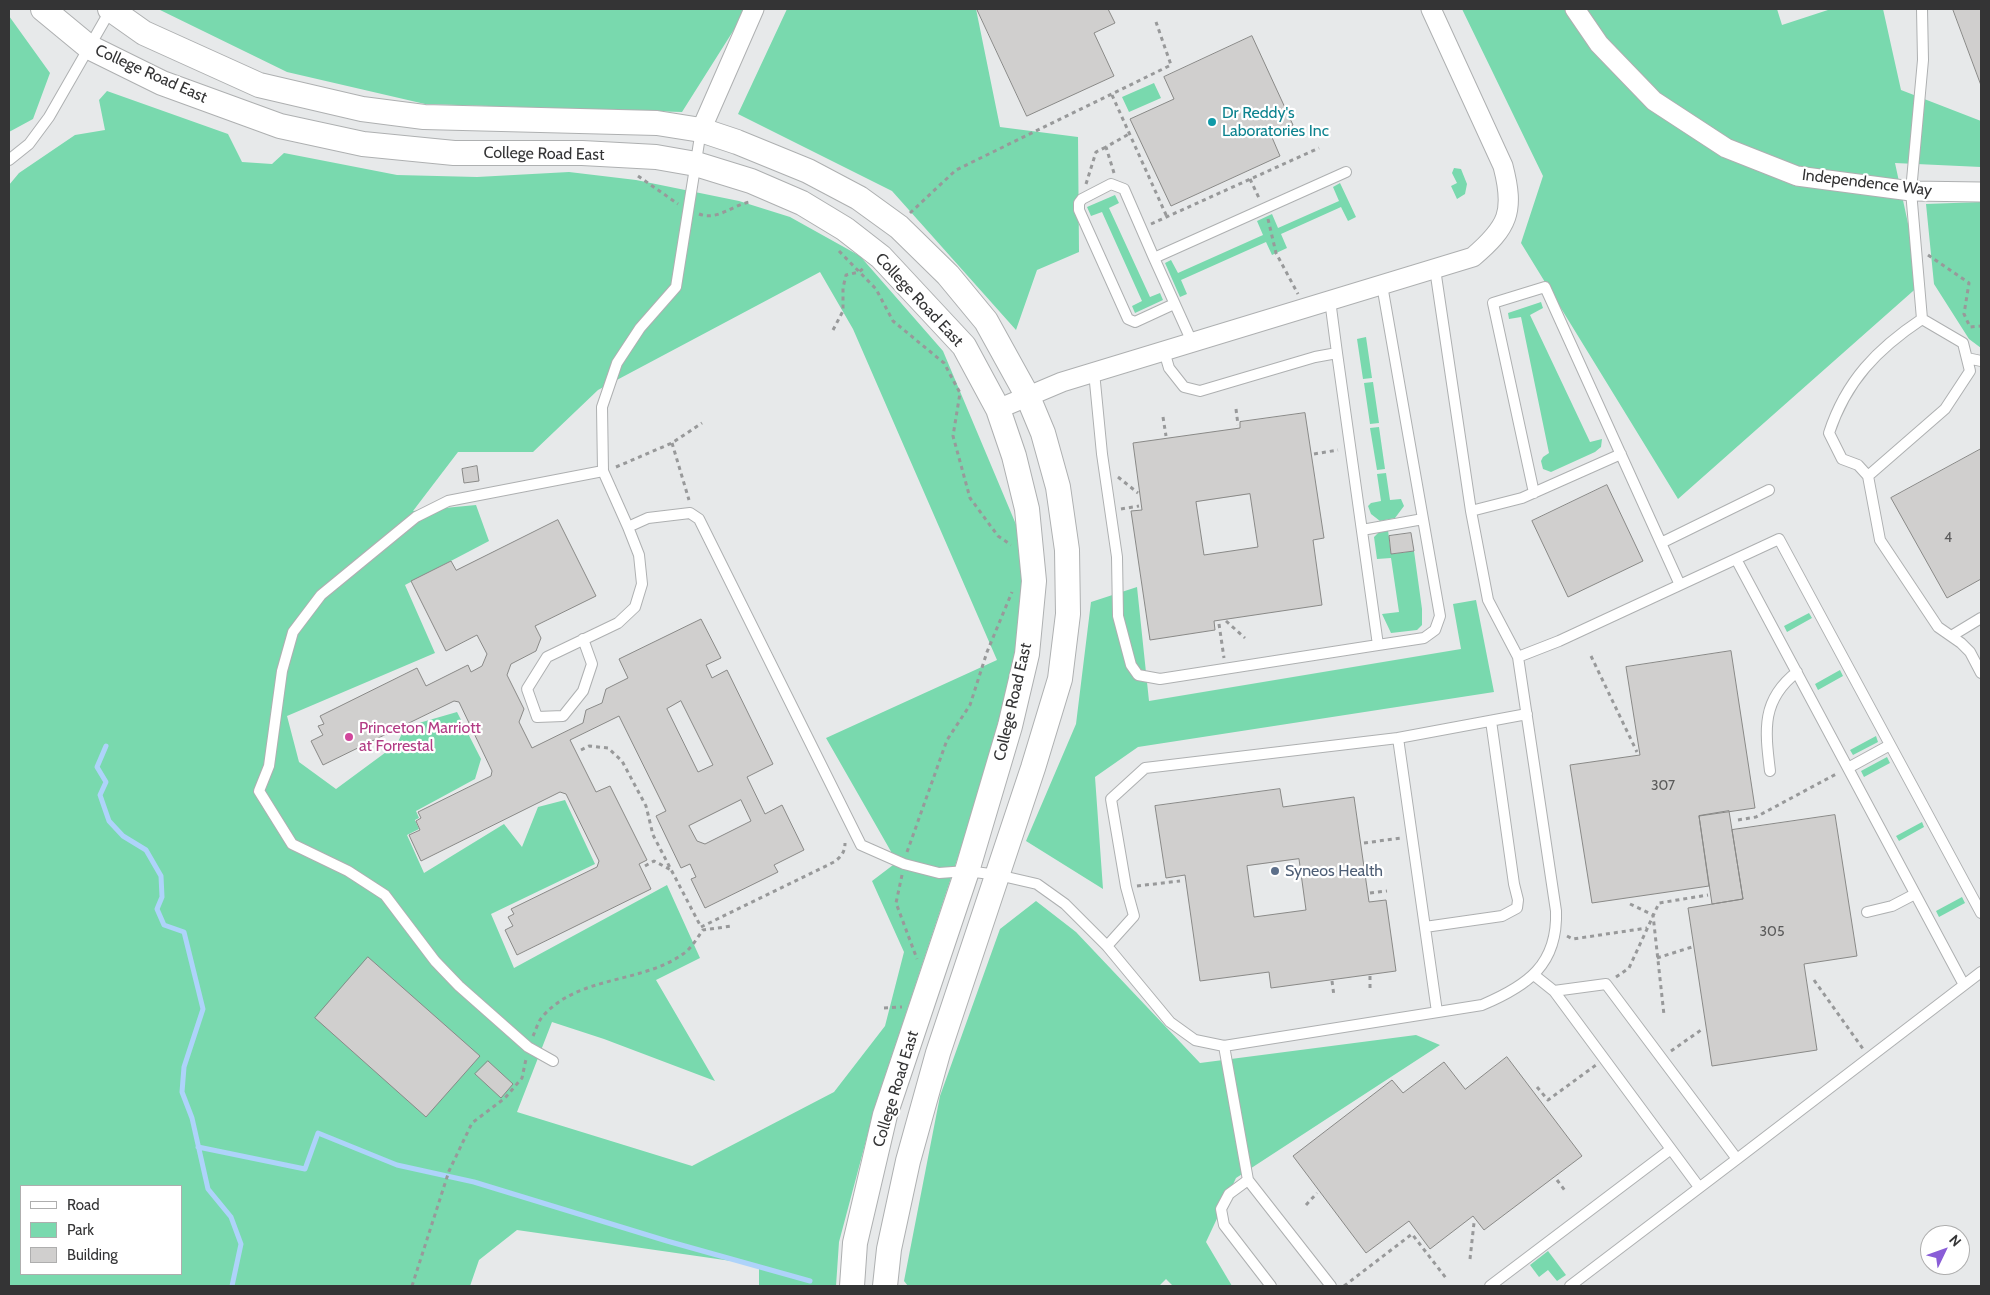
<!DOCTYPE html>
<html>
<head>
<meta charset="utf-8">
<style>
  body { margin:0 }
  #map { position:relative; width:1990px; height:1295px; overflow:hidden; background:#e7e9ea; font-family:Cabin,sans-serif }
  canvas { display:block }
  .frame { position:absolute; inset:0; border:10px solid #343435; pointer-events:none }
  .legend { position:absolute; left:20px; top:1185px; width:162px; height:90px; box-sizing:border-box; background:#fff; border:1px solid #aeaeae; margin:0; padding:6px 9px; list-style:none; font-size:15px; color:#343435 }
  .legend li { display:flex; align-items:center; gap:10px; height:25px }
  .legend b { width:25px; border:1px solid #aeaeae }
  .north { position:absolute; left:1920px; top:1225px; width:50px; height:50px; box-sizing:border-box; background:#fff; border:1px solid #aeaeae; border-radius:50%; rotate:48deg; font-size:14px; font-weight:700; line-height:20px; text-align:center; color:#343435 }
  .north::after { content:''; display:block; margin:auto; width:18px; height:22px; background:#895dd7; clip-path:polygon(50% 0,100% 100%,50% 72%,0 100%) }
</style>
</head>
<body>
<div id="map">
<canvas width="1990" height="1295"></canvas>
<div class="frame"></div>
<ul class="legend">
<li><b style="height:6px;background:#fff"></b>Road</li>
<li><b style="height:14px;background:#79d9ae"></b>Park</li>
<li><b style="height:14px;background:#d0cfce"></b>Building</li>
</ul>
<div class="north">N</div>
</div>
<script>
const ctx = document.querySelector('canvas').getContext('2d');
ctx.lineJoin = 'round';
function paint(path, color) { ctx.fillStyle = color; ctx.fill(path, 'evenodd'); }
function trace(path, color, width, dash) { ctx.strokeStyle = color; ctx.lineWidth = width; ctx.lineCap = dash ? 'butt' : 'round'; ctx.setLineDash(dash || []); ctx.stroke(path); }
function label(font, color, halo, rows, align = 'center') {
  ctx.font = font + ' Cabin,sans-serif'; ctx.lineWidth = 4.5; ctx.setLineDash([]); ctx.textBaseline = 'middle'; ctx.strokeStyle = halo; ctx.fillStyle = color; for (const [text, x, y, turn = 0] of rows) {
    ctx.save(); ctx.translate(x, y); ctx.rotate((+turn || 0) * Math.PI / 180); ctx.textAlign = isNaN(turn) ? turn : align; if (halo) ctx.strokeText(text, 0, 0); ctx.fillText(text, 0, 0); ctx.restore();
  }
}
const green = new Path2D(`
  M158,9H747L682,112L425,104L287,72Z
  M787,9H976L1000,127L1078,137L1079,252L1037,270L1016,330L892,191L738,114Z
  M1462,9H1777L1782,25L1831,9H1883L1901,90L1981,121V167L1895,163L1921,284L1678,499L1521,243L1543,176Z
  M9,16L50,73L33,119L9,132Z
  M1154,83L1161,98L1129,112L1122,97Z
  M107,91L228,134L242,162L272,164L284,153L397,175L477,177L569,172L636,180L739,201L790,217L860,256L943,351L1028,553L1019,653L965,836L876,1103L839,1242L836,1286H759V1265L517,1230L479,1260L470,1286H9V185L19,173L75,135L105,130L99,100ZM820,272L853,329L997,660L826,738L897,862L872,881L904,952L885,1026L834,1092L692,1166L517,1112L552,1022L604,1039L715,1081L656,980L700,958L667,885L514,968L491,914L595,864L565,800L538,807L522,847L504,824L424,873L407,835L419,829L415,820L419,818L416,811L475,779L481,759L457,712L405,727L397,744L336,789L299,762L287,716L435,653L405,585L489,541L476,505L413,511L458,452H533L598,390ZM21,1186H181V1274H21Z
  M1454,168L1461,169L1467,184L1465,194L1457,199L1451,186L1457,183L1452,173Z
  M1340,183L1356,217L1348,221L1341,207L1281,234L1287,248L1272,255L1266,242L1181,280L1187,294L1180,297L1165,263L1171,260L1178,273L1263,235L1257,221L1272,214L1278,228L1339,201L1333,187Z
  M1115,195L1119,203L1109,208L1150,297L1160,293L1163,300L1135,313L1132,306L1142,301L1102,212L1091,216L1087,207Z
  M1981,202V348L1969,339L1934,284L1926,204Z
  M1541,302L1543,308L1530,315L1590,442L1602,439L1601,447L1595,452L1551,472L1543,469L1541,461L1543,457L1549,453L1521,317L1509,319L1508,313Z
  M1366,337L1372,378L1363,379L1357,339Z
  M1373,382L1379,423L1370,424L1364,383Z
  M1379,427L1385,469L1377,470L1370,428Z
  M1386,473L1390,500L1401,499L1404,506L1395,518L1380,521L1371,514L1368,506L1371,503L1381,501L1377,474Z
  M1388,530L1391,554L1414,551L1422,609V625L1417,630L1391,633L1382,614L1399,612L1391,558L1377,559L1374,537L1380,531Z
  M1137,587L1149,701L1461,649L1453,604L1476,600L1494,692L1138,747L1095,777L1103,889L1026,841L1076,724L1091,602Z
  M1809,613L1812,618L1787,632L1784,626Z
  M1840,670L1843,676L1818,690L1815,684Z
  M1876,736L1878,742L1853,755L1850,750Z
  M1887,757L1890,763L1864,777L1861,771Z
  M1922,822L1924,827L1899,841L1896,836Z
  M1962,897L1965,903L1939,917L1936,911Z
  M1036,901L1076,932L1200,1063L1416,1035L1440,1045L1236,1178L1206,1242L1232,1286H1173L1166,1279L1159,1286H908L904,1281L940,1096L1000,929Z
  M1548,1251L1566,1275L1557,1281L1548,1270L1539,1277L1530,1265Z`);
const stream = new Path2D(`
  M106,746L97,767L106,782L100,795L109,821L123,836L146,850L161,876L162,897L157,909L164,925L184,932L203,1009L184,1067L182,1092L192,1118L208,1189L231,1217L241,1244L232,1286
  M198,1147L305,1169L318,1133L397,1165L474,1182L667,1241L810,1281`);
const building = new Path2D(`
  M977,9H1108L1115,23L1094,33L1114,76L1027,116Z
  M1953,9H1981V85Z
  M1252,36L1293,125L1271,135L1280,156L1171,206L1130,119L1174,99L1164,77Z
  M1305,413L1324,538L1313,540L1322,605L1214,621L1215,630L1150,640L1131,511L1142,510L1133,443L1240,428V422ZM1250,494L1258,547L1204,555L1196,502Z
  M1981,449V579L1947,598L1891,498Z
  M477,466L479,481L464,483L462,469Z
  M1607,485L1643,561L1568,597L1532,521Z
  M558,520L596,596L535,626L541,638L536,651L511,664L507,675L524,709L519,722L532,748L583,723L586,710L602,703L606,689L628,678L619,659L701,619L721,658L706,665L712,678L727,670L773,764L747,777L765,814L782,805L804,850L774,865L778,872L705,908L691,879L696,877L690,864L681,868L656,816L666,811L619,716L570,740L596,792L610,786L647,860L639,864L651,889L517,955L505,930L513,926L508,917L514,914L511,909L597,867L599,861L566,794L560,792L421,861L409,835L420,830L416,821L421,818L418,812L491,776L492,771L459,702L454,701L323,765L311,741L323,735L318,726L324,724L320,716L417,668L426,686L468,665L471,672L482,666L487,654L477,635L446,651L411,581L451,561L456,570ZM681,701L713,765L698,772L667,709ZM741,800L751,821L705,844L697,841L689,826Z
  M1411,533L1414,551L1391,554L1389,536Z
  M1731,651L1755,808L1699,816L1709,886L1592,903L1570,765L1640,755L1626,667Z
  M1280,789L1283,807L1354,797L1369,902L1386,900L1396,971L1271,988L1269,972L1200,981L1185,875L1166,878L1155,806ZM1299,859L1306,910L1254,917L1247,866Z
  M1729,811L1743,899L1712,904L1699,816Z
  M1835,815L1857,956L1804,964L1817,1050L1712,1066L1688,908L1743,899L1732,830Z
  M368,957L480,1056L426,1117L315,1018Z
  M1507,1057L1582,1156L1484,1230L1473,1216L1430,1249L1409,1221L1366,1253L1293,1156L1392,1080L1403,1093L1444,1062L1465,1089Z
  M488,1061L513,1084L501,1098L475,1074Z`);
const path = new Path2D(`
  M1112,95L1167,217
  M1114,173L1106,147L1129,134
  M638,176L678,204
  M1250,179L1259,198
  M1086,184L1096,152L1106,147
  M910,213L956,170L1171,65L1156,22
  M699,214C718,221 732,205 750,202
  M1268,219L1276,253L1298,294
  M1151,224L1319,148
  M839,251L876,289L893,321L944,363L960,393L953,436L970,498L998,536L1011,545
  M1928,255L1969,283L1964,314L1970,327L1981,326
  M833,330L843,311V288L846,275L859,272L865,267
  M1236,409L1238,425
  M1163,417L1166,436
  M672,443L689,500
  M1314,454L1338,450
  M616,467L672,443L702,423
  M1118,477L1138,493
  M1121,509L1139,506
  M1226,621L1245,638
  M1219,624L1224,658
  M1591,656L1637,752
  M581,750L589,746L608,748L622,761L646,806L653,835L701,927
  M1738,820L1756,817L1838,773
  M1364,843L1401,838
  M907,852L947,740L970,705L987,652L1012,592
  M645,866L654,861L671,870
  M902,875L896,903L917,959
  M1137,886L1180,881
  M1370,893L1387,891
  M1630,904L1653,915L1664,1015
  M701,927L834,862C841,857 845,852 845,843
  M1567,936L1573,939L1647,928
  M1657,958L1692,947
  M1370,976V990
  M1616,977L1629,968L1659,903L1708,895
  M1814,980L1863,1049
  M1332,981L1334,996
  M884,1008L902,1007
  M533,1036C536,1030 538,1021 543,1016C579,975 641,984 683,954C691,949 697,938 703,930L732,926
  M1671,1051L1701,1030
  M1537,1087L1548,1100L1596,1065
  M1557,1180L1566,1192
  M1306,1205L1317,1193
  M1470,1259L1474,1223
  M412,1286L449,1171L472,1123L505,1098L522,1078L526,1059
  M1344,1286L1412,1234L1446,1278`);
const service = new Path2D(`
  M1922,9L1923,60L1911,191L1922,319
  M701,130L676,287L640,328L617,363L602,407L603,471L628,527L648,518L690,513L699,519L861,845L904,864L939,873L967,871L998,875L1037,884L1065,904L1107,946L1170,1022L1195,1040L1224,1046L1482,1005C1527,986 1558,965 1556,911L1518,657L1488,600L1471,511L1435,269
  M9,160L29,144L49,117L111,9
  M1154,258L1124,189L1111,184L1082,199L1079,203V210L1128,319L1135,322L1174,304
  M1330,300L1337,353
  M1922,319L1963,343L1970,371L1945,409L1868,476L1858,465L1842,459L1829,433C1846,381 1877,349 1922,319Z
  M1192,342L1154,258L1346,172
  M1967,358L1981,361
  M1094,372L1102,454L1117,557L1118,616L1131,665L1138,675L1160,679L1378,645L1337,353L1315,357L1200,391L1184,387L1169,368L1164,351
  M1868,476L1880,540L1938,627L1961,643L1970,652L1981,673
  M1534,493L1493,303L1545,287L1680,585
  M1471,511L1522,498L1621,454
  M1362,530L1423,519
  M1661,543L1769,490
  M1736,559L1964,985
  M1953,635L1981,618
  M583,639L592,664L583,691L563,716L537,717L527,689L547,657L618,623L635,607L642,584L639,555L628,527
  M1378,645L1424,638L1435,630L1440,616L1382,285
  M1518,657L1559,641L1779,539L1981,913
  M1848,768L1890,745
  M1770,771C1765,730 1761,700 1797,672
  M1867,912L1892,906L1915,894
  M1425,927L1502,916L1517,908L1518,900L1514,884L1491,721
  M1107,946L1134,916L1126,887L1111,799L1145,768L1398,738
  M1534,975L1554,991L1606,984L1737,1159L1981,972
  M1554,991L1699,1187
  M1437,1012L1398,738L1527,714
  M1224,1046L1248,1180L1229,1194L1221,1209L1224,1225L1271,1286
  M553,1061L528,1047L459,986L435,961L385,895L348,871L292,844L259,791L269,766L282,671L293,632L321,595L416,517L448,501L603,471
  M1248,1180L1331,1286
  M1490,1286L1671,1149
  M1570,1286L1737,1159`);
const minor = new Path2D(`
  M1575,9L1599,44L1654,101L1726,148L1797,176L1911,191L1981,192
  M701,130L754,9
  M998,409L1062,382L1473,257C1508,227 1515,212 1503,166L1431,9`);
const tertiary = new Path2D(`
  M43,9L89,47L162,83L280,126L363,144L454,153H582L656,157L696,164L751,181L802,203L845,229L881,257L964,346L998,409L1014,456L1027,509L1034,581L1027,654L1010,726L967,871L885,1115L855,1243L852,1286
  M110,9L144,33L259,85L362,109L424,117L657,123L701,130L737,142L808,171L859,198L899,227L948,275L986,321L1028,397L1043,433L1058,487L1067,550L1068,614L1060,679L1033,768L938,1053L908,1161L889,1249L885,1286`);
const markers = [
  [1212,122,5,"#0f9aa8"],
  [349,737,5,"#d1479c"],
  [1275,871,5,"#5c6f8a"]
];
const numberNames = [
  ["4",1948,538],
  ["307",1663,786],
  ["305",1772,932]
];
const streetNames = [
  ["College Road East",151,74,24],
  ["College Road East",544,154,1],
  ["Independence Way",1867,183,7],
  ["College Road East",919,300,47],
  ["College Road East",1013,702,-77],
  ["College Road East",896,1089,-73]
];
const cultureNames = [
  ["Dr Reddy's",1222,113],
  ["Laboratories Inc",1222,131]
];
const hotelNames = [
  ["Princeton Marriott",359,728],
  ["at Forrestal",359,746]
];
const serviceNames = [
  ["Syneos Health",1285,871]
];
paint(green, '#79d9ae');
trace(stream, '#aed3fa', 5);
paint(building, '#d0cfce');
trace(building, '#898987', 1);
trace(service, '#aeb0b1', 12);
trace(minor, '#aeb0b1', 21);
trace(tertiary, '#aeb0b1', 26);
trace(path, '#98999a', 3, [4, 4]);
trace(service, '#fff', 10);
trace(minor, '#fff', 19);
trace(tertiary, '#fff', 24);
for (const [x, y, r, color] of markers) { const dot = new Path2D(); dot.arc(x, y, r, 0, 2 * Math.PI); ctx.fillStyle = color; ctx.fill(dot); trace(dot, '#fff', 2); }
label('14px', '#5b5b5b', null, numberNames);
label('16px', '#343435', '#fff', streetNames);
label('16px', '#0d838f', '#fff', cultureNames, 'left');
label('16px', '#b23c85', '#fff', hotelNames, 'left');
label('16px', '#4e5e75', '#fff', serviceNames, 'left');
</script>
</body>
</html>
